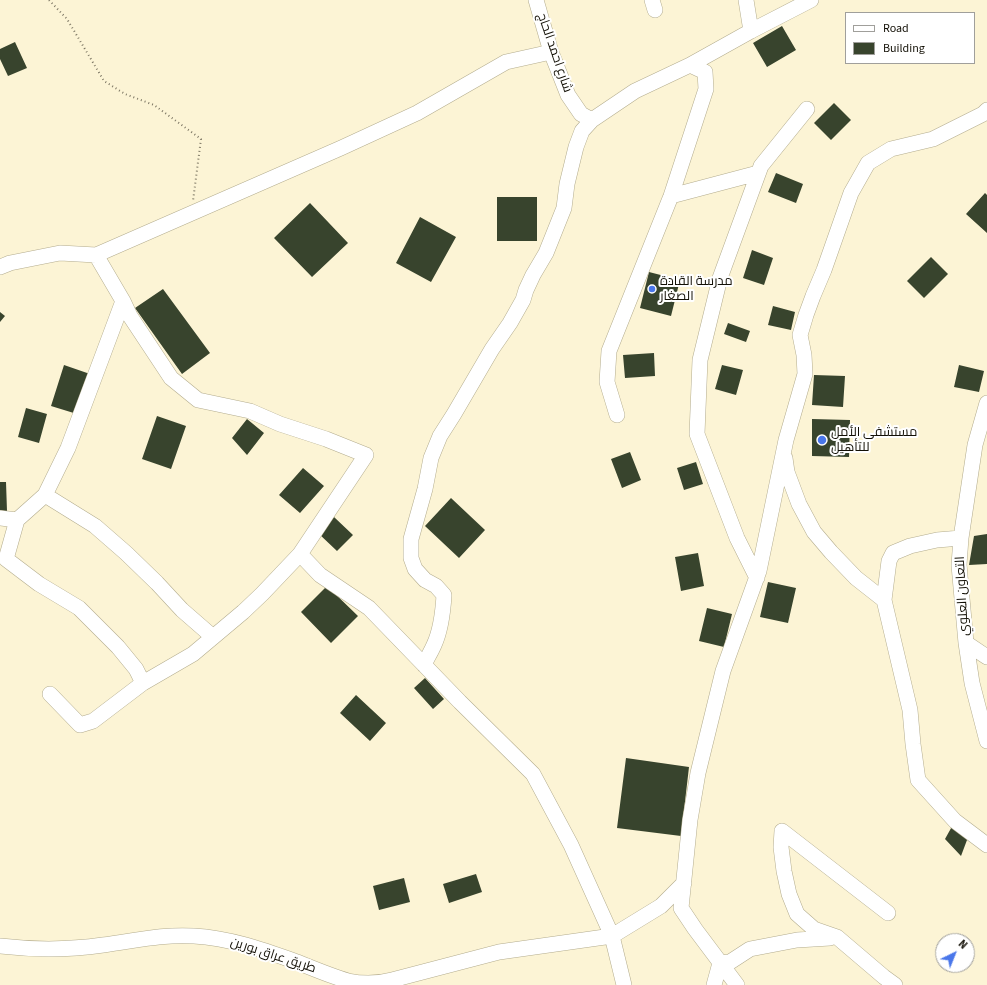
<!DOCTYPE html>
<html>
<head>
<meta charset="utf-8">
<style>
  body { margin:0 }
  #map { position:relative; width:987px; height:985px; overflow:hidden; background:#fcf4d5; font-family:"Source Sans 3",sans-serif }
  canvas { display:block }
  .legend { position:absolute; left:845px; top:12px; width:130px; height:52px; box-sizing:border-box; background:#fff; border:1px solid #a09f9b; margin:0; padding:5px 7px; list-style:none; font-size:12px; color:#120f05 }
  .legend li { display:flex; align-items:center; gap:8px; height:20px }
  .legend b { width:20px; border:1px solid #a09f9b }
  .north { position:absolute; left:935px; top:933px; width:40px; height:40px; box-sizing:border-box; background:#fff; border:1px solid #a09f9b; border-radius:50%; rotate:43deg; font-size:11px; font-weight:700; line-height:16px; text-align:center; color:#120f05 }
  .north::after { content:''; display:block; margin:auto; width:14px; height:18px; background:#4a77ea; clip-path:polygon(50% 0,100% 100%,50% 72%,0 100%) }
</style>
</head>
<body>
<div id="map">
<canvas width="987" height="985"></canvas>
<ul class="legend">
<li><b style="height:5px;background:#fff"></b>Road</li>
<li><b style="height:11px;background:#38442d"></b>Building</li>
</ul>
<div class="north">N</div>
</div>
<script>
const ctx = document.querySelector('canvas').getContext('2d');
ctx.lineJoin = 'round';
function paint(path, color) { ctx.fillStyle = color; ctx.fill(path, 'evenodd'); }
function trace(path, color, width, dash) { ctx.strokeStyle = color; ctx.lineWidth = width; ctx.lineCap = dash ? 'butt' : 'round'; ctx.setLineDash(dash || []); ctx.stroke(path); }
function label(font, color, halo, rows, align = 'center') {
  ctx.font = font + ' "Source Sans 3",Cairo,sans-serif'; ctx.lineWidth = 4; ctx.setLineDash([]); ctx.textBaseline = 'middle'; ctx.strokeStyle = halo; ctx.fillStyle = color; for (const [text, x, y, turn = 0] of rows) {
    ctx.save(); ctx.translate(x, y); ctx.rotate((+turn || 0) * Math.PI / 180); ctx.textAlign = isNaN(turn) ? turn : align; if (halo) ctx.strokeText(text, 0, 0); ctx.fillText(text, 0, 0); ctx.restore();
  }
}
const building = new Path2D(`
  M782,26L796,50L767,67L753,43Z
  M15,42L27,68L8,76L0,59V49Z
  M834,103L851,120L831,140L814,123Z
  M776,173L803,184L796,203L768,192Z
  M985,193L987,195V233L966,214Z
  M497,197H537V241H497Z
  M310,203L348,243L312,277L274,238Z
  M420,217L456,237L431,282L396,263Z
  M752,250L773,258L764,285L743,278Z
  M931,257L948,274L924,298L907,281Z
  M649,272L680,280L671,316L640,308Z
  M163,289L210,353L182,374L135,308Z
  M773,306L795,312L791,330L768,325Z
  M0,312L5,316L0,322Z
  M728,323L750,331L746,342L724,334Z
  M654,353L655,376L625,378L623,355Z
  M64,365L90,374L77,414L51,406Z
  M722,365L743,370L736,395L715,389Z
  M959,365L984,371L979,392L954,387Z
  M814,375L845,376L843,407L812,405Z
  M26,408L47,414L39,443L18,437Z
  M157,416L186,426L171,469L142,459Z
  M247,419L264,433L247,455L232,438Z
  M812,419L850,420L849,457L812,456Z
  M630,452L641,480L622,488L611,459Z
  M696,462L703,484L684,490L677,468Z
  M303,468L324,486L300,513L279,495Z
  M0,482H6L7,511H0Z
  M451,498L485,530L459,558L425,526Z
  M334,517L353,535L337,551L318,533Z
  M987,534V564L969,565L974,536Z
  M698,553L704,586L681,591L675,557Z
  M768,582L796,588L788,623L760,617Z
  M327,586L358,616L331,643L301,612Z
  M707,608L732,614L724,647L699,641Z
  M425,678L444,699L433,709L414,688Z
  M356,695L386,723L370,741L340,713Z
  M626,758L689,767L681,836L617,828Z
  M955,821L970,832L961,856L945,839Z
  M476,874L482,892L449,903L443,884Z
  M404,878L410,902L379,910L373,886Z`);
const path = new Path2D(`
  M49,0L67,19L104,81L125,94L154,105L201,139L193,201`);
const minor = new Path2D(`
  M536,0L551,52L568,95L581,114L592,120
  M652,0L655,10
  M746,0L751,31
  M690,65L751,31L811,0
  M671,196L758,173
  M0,267L10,263L60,253L96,255L341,148L417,113L506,62L551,52
  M987,403L975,445L961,538L959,565L966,643L972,683L987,741
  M785,458L787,472L799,504L814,532L831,552L856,578L884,600
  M45,495L95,526L126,553L157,583L182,610L213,637
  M0,518L17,520L45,495L68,448L123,301
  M17,520L6,559L39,584L79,608L118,647L136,669L143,683
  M961,538L937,540L910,546L893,553L889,561L884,600L910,710L913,744L918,780L955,821L987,845
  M300,554L320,575L369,608L460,702L533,774L571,845L612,936L624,985
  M757,578L737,538L697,434L700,360L720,278L761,166L807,109
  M966,643L987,657
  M424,665C427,658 431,652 434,645C441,630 443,612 444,595L436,586L425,580L415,569L411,558V539L425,489L431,458L440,436L454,414L492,349L510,323L523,300L526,290L533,275L546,253L564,208L567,184L576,147L582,131L592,120L635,91L690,65L705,72L706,89L671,196L609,351L607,382L617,415
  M50,694L80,725L93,721L143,683L193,654L243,612L262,594L300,554L366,455L326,439L280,424L250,411L198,400L171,378L130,316L123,301L96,255
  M782,831L781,847L784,871L789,894L797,914L814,929L837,937L884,977L895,985
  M782,831L888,913
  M0,946C34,950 69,950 103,945C135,941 161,934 194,936C230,938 263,950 297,962C314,969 331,976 348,981C363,984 377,984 392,980L499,952L612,936L661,906L684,883
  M720,963L730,962L750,949L797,940L830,938
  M714,985L720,963
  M737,985L695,929L681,908L690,820L698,773L723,671L759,571L786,440L805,374L804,355L800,335L806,315L813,296L824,270L851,193L868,163L891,149L933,139L983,114L987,110`);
const markers = [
  [652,289,4,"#4a77ea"],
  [822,440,5,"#4a77ea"]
];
const streetNames = [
  ["شارع احمد الحاج",554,53,71],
  ["التعاون العلوي",963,596,-93],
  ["طريق عراق بورين",273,956,18]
];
const poiNames = [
  ["مدرسة القادة",660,282],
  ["الصغار",660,297],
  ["مستشفى الأمل",831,433],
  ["للتأهيل",831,448]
];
paint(building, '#38442d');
trace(minor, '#b3ac8e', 16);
trace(path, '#7e7865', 2, [1, 3]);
trace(minor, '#fff', 15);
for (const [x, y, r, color] of markers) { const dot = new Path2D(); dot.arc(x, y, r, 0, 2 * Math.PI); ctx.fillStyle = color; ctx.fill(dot); trace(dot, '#fff', 1.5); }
label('13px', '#120f05', '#fff', streetNames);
label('13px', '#120f05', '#fff', poiNames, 'left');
</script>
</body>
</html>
